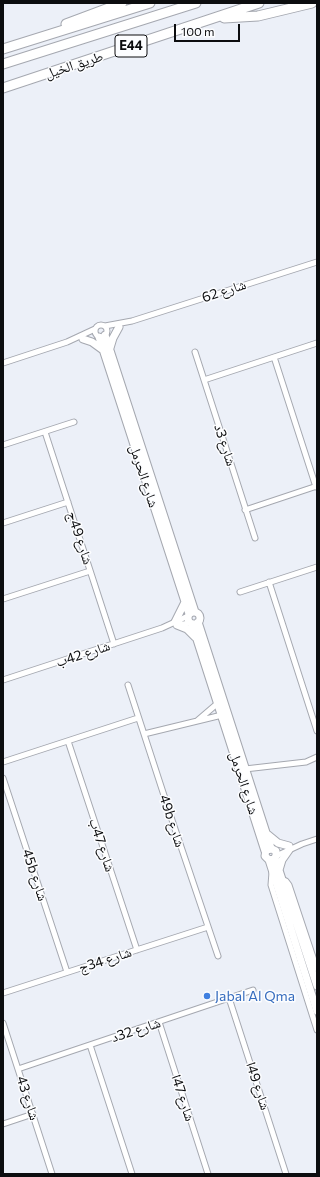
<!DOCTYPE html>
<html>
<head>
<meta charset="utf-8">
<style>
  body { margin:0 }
  #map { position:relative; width:320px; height:1177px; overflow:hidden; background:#ecf0f8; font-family:Commissioner,sans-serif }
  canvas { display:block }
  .frame { position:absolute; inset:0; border:4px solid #0c0d0f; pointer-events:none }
  .scale { position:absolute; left:174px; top:24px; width:66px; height:18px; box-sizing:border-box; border:2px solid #0c0d0f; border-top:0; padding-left:5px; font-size:12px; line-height:14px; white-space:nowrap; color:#0c0d0f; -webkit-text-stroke:3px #fcfdff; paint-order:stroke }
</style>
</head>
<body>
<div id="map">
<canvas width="320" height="1177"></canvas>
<div class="frame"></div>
<div class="scale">100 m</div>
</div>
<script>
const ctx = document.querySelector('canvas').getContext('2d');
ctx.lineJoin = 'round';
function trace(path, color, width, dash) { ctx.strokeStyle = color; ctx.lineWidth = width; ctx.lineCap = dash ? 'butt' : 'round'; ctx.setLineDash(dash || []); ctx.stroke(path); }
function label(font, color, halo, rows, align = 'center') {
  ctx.font = font + ' Commissioner,"Noto Naskh Arabic",sans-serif'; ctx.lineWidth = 3; ctx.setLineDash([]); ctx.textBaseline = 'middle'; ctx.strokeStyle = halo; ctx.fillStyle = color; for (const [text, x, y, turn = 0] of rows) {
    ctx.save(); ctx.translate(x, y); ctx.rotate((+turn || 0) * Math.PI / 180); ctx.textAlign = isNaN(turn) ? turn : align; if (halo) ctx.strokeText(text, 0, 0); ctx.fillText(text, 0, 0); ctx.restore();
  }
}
const street = new Path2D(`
  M95 331a6 6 0 1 1 12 0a6 6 0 1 1-12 0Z
  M105,326L132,321L317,262
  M195,352L255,538
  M274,357L316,487
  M3,363L67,342L95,329
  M204,380L317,343
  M45,432L114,644
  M3,445L74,422
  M245,510L317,486
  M3,523L68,502
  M269,582L317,731
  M240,592L317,567
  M3,599L90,571
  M177,625L190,623
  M3,680L162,628L188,616
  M128,685L173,823L218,956
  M197,721L218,703
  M144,734L222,715
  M68,741L137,950
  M3,762L138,718
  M245,769L306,762L317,757
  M3,778L67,972
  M276,856L302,844L317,839
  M272,872L271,885L317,1030
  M281,879L286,881L289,885L317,969
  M3,993L208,927
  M229,998L286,1174
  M159,1022L208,1174
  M3,1023L52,1174
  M90,1045L132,1174
  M18,1069L253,990
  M3,1124L33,1114`);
const secondary = new Path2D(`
  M105,335L195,612
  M99,337L189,614
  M83,339L92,342L103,350
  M110,348L113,338L119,327
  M188 618a6 6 0 1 1 12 0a6 6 0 1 1-12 0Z
  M175,622L185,602
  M198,622L271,848
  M192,624L265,851
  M177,625L187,629L195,637
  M267,834L278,843L289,846
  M275,858L317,986
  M269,860L274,859L276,856V851L272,849L266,850L265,856L269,860L317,1011
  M279,870L282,860L289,850`);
const highway = new Path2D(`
  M224,18L258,16L312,3
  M66,24L122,3
  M3,49L150,3
  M3,64L196,3
  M3,88L259,3`);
const markers = [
  [207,996,4,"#3f7fe0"]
];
const shields = [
  [131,46,32]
];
const shieldNames = [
  ["E44",131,46]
];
const streetNames = [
  ["طريق الخيل",74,65,-18],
  ["شارع 62",224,291,-18],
  ["شارع 3د",225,445,72],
  ["شارع الحرمل",144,476,72],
  ["شارع 49ج",80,538,72],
  ["شارع 42ب",83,654,-18],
  ["شارع الحرمل",244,783,72],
  ["49b شارع",172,821,72],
  ["شارع 47ب",102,845,72],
  ["45b شارع",35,875,72],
  ["شارع 34ج",105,960,-18],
  ["شارع 32د",136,1030,-18],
  ["شارع 49ا",258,1086,72],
  ["شارع 43",28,1098,72],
  ["شارع 47ا",183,1098,72]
];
const shopNames = [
  ["Jabal Al Qma",215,996]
];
trace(street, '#a5a8b0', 7);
trace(secondary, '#a5a8b0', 9);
trace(highway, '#a5a8b0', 11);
trace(street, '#fff', 5);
trace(secondary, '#fff', 7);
trace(highway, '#fff', 9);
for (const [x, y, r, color] of markers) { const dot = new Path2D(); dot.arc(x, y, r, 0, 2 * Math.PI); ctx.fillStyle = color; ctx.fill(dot); trace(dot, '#fcfdff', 1.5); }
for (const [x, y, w] of shields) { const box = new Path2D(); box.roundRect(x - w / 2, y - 11, w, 22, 3); ctx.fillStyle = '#fcfdff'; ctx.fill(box); trace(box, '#0c0d0f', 1); }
label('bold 13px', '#0c0d0f', null, shieldNames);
label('14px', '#0c0d0f', '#fcfdff', streetNames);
label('14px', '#366cbe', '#fcfdff', shopNames, 'left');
</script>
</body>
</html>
